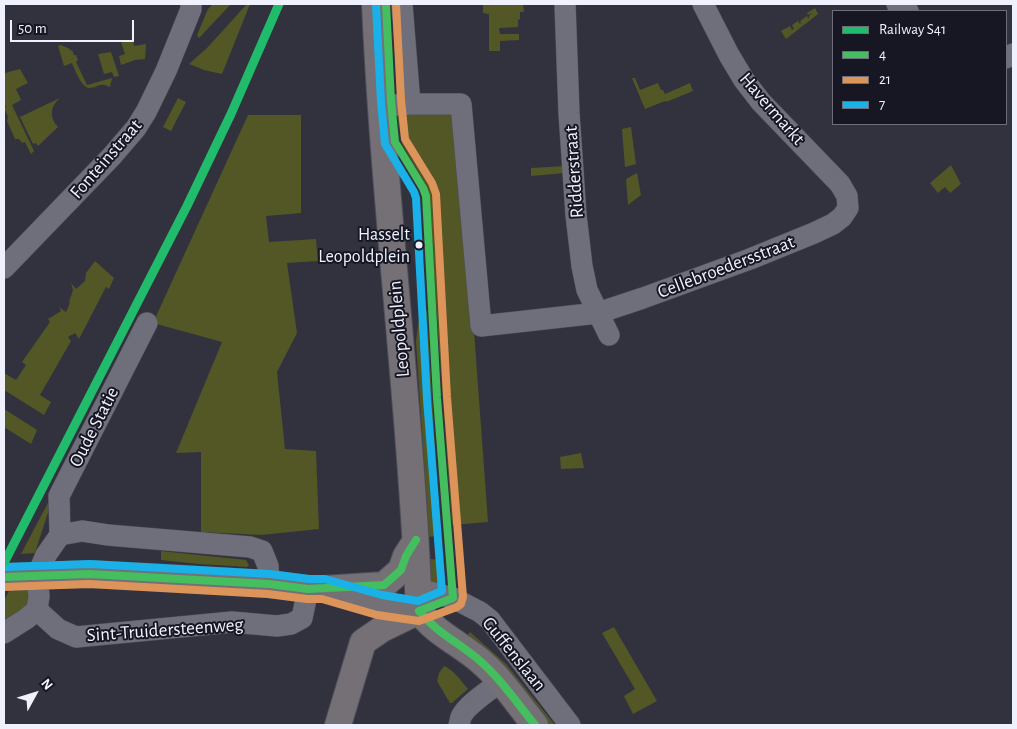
<!DOCTYPE html>
<html>
<head>
<meta charset="utf-8">
<style>
  body { margin:0 }
  #map { position:relative; width:1017px; height:729px; overflow:hidden; background:#32323f; font-family:"Alegreya Sans",sans-serif }
  canvas { display:block }
  .frame { position:absolute; inset:0; border:5px solid #f0f1fe; pointer-events:none }
  .legend { position:absolute; left:832px; top:10px; width:175px; height:115px; box-sizing:border-box; background:#161722; border:1px solid #6d6e7a; margin:0; padding:6px 9px; list-style:none; font-size:15px; color:#f0f1fe }
  .legend li { display:flex; align-items:center; gap:10px; height:25px }
  .legend b { width:25px; border:1px solid #6d6e7a }
  .north { position:absolute; left:10px; top:669px; width:50px; height:50px; -webkit-text-stroke:4px #161722; paint-order:stroke; rotate:51deg; font-size:14px; font-weight:700; line-height:20px; text-align:center; color:#f0f1fe }
  .north::after { content:''; display:block; margin:auto; width:18px; height:22px; background:#f0f1fe; clip-path:polygon(50% 0,100% 100%,50% 72%,0 100%) }
  .scale { position:absolute; left:10px; top:20px; width:124px; height:22px; box-sizing:border-box; border:2px solid #f0f1fe; border-top:0; padding-left:6px; font-size:15px; line-height:18px; white-space:nowrap; color:#f0f1fe; -webkit-text-stroke:4px #161722; paint-order:stroke }
</style>
</head>
<body>
<div id="map">
<canvas width="1017" height="729"></canvas>
<div class="frame"></div>
<ul class="legend">
<li><b style="height:6px;background:#20bc6c"></b>Railway S41</li>
<li><b style="height:6px;background:#45be5f"></b>4</li>
<li><b style="height:6px;background:#dc945b"></b>21</li>
<li><b style="height:6px;background:#1ab1e8"></b>7</li>
</ul>
<div class="north">N</div>
<div class="scale">50 m</div>
</div>
<script>
const ctx = document.querySelector('canvas').getContext('2d');
ctx.lineJoin = 'round';
function paint(path, color) { ctx.fillStyle = color; ctx.fill(path, 'evenodd'); }
function trace(path, color, width, dash) { ctx.strokeStyle = color; ctx.lineWidth = width; ctx.lineCap = dash ? 'butt' : 'round'; ctx.setLineDash(dash || []); ctx.stroke(path); }
function label(font, color, halo, rows, align = 'center') {
  ctx.font = font + ' "Alegreya Sans",sans-serif'; ctx.lineWidth = 4; ctx.setLineDash([]); ctx.textBaseline = 'middle'; ctx.strokeStyle = halo; ctx.fillStyle = color; for (const [text, x, y, turn = 0] of rows) {
    ctx.save(); ctx.translate(x, y); ctx.rotate((+turn || 0) * Math.PI / 180); ctx.textAlign = isNaN(turn) ? turn : align; if (halo) ctx.strokeText(text, 0, 0); ctx.fillText(text, 0, 0); ctx.restore();
  }
}
const green = new Path2D(`
  M213,4H231L199,38L197,35L208,9Z
  M247,4H250L222,74L204,70L189,64L207,48Z
  M483,4H523L524,12H520V19L518,20V27L499,28L500,34H519V40L500,41V51H489V14L483,13Z
  M815,8L818,14L786,39L781,31L790,26L792,30L794,29L792,25L798,21L800,24L801,23L800,21L807,16L808,18H809V16L812,13L808,15L807,13Z
  M133,40L134,46L146,44L145,59L135,60L121,65L119,56L125,54L121,42Z
  M61,45L70,49V51L72,50L74,55H76L78,60L76,62L87,85L112,78L110,87C99,82 100,87 90,88C82,89 75,70 72,63L64,66L58,46Z
  M111,52L119,76L114,77L112,72L104,74L98,54Z
  M20,69L28,83L16,89L21,100L12,105L34,151L31,154L25,142L22,143L19,139H15L7,121L8,117L4,108L6,107L4,101V72L5,73Z
  M632,78H635L640,90L658,83L661,90H663L665,94L690,83L693,91L666,102L665,101L645,109Z
  M60,98C50,106 49,118 58,127L38,146L36,143L33,144L20,117Z
  M178,98L186,102L171,131L163,127Z
  M458,112L488,522L452,525L428,193L425,184L402,144L397,114Z
  M248,115H301V213L266,216L269,242L316,239L318,261L287,263L297,333L277,372L285,449L316,451L319,529L261,535L201,532V452L176,453L222,342L153,323Z
  M631,127L636,164L625,167L622,129Z
  M951,165L961,184L950,193L945,187L938,193L930,183Z
  M565,166V173L531,176V168Z
  M637,173L641,195L628,205L626,179Z
  M95,261L114,278L109,289L106,287L79,339L75,333L68,337L71,341L40,395L51,402L44,415L4,390V373L16,380L26,365L22,362L50,322L48,319L61,311L59,307L66,312L70,303L69,302L73,290L71,283L76,289L85,281L86,273Z
  M421,310L427,311L440,535L429,537L416,341L418,325Z
  M4,409L37,430L31,444L4,427Z
  M581,453L584,468L561,469L560,457Z
  M51,497H53L35,553L21,554Z
  M161,551L246,560L249,565L247,567L199,564L161,560Z
  M430,559L442,560V575L438,587L426,585Z
  M31,590L29,608L4,623V601L9,591Z
  M614,627L657,701L633,714L624,696L635,689L602,633Z
  M470,632L506,664L555,725H546L466,637Z
  M444,666C455,671 461,681 468,689L452,703H450L437,681L439,673Z`);
const minor = new Path2D(`
  M402,4L410,104
  M565,4L569,113L576,215L582,266L587,290L609,335
  M897,4L908,11
  M1006,58L1013,54
  M381,106L410,104H461L481,326L598,313L643,298L750,259L814,233L833,224L842,217L848,208L847,196L840,184L761,102L744,80L729,55L703,4
  M4,268L112,156L136,128L146,112L166,71L191,9V4
  M60,535L59,496L147,323
  M418,589L453,598L480,612L490,620L570,725
  M37,610L58,629L76,637L232,622L277,626L291,624L302,618L308,589
  M4,633L26,619L37,610L39,596L37,576L46,555L60,535L82,531L108,535L250,547L262,551L268,566L269,584
  M459,725C460,724 460,718 461,717C466,705 490,690 500,682`);
const major = new Path2D(`
  M375,4C384,207 411,408 419,611
  M167,578L269,584L308,589H323L384,585L401,570L406,556L415,542
  M341,594L380,605L419,611
  M419,611C435,633 459,643 479,660C501,678 517,703 535,725
  M338,725L363,642L382,629L419,611`);
const majorBridge = new Path2D(`
  M4,577L89,574L167,578`);
const bus1 = new Path2D(`
  M386,4L391,101L395,142L423,188L426,196L437,398L453,598L419,611
  M4,577L89,574L269,584L308,589L384,585L401,570L406,556L416,540
  M419,611C436,632 459,643 479,660C501,679 517,703 535,725`);
const bus2 = new Path2D(`
  M4,587L89,584L268,594L307,599H322L377,615L419,621L457,607L461,604L463,597L447,397L436,194L432,183L405,139L401,100L396,4`);
const bus3 = new Path2D(`
  M4,567L90,564L270,574L309,579H325L382,595L418,601L442,591L427,399L416,198L414,192L385,144L381,102L376,5`);
const rail1 = new Path2D(`
  M4,563L187,206L231,114L279,4`);
const markers = [
  [419,245,4.5,"#f0f1fe"]
];
const busNames = [
  ["Hasselt",410,235],
  ["Leopoldplein",410,257]
];
const streetNames = [
  ["Havermarkt",772,109,49],
  ["Fonteinstraat",106,159,-49],
  ["Ridderstraat",574,172,-94],
  ["Cellebroedersstraat",726,267,-21],
  ["Leopoldplein",399,329,-95],
  ["Oude Statie",94,427,-63],
  ["Sint-Truidersteenweg",165,630,-4],
  ["Guffenslaan",514,654,51]
];
paint(green, '#535625');
trace(minor, '#4e4f59', 22);
trace(major, '#4e4f59', 28);
trace(minor, '#6e6f7a', 21);
trace(major, '#747076', 26);
trace(majorBridge, '#4e4f59', 28, []);
trace(majorBridge, '#747076', 26);
trace(bus1, '#45be5f', 8);
trace(bus2, '#dc945b', 8);
trace(bus3, '#1ab1e8', 8);
trace(rail1, '#20bc6c', 9);
for (const [x, y, r, color] of markers) { const dot = new Path2D(); dot.arc(x, y, r, 0, 2 * Math.PI); ctx.fillStyle = color; ctx.fill(dot); trace(dot, '#161722', 2); }
label('18px', '#f0f1fe', '#161722', busNames, 'right');
label('19px', '#f0f1fe', '#161722', streetNames);
</script>
</body>
</html>
